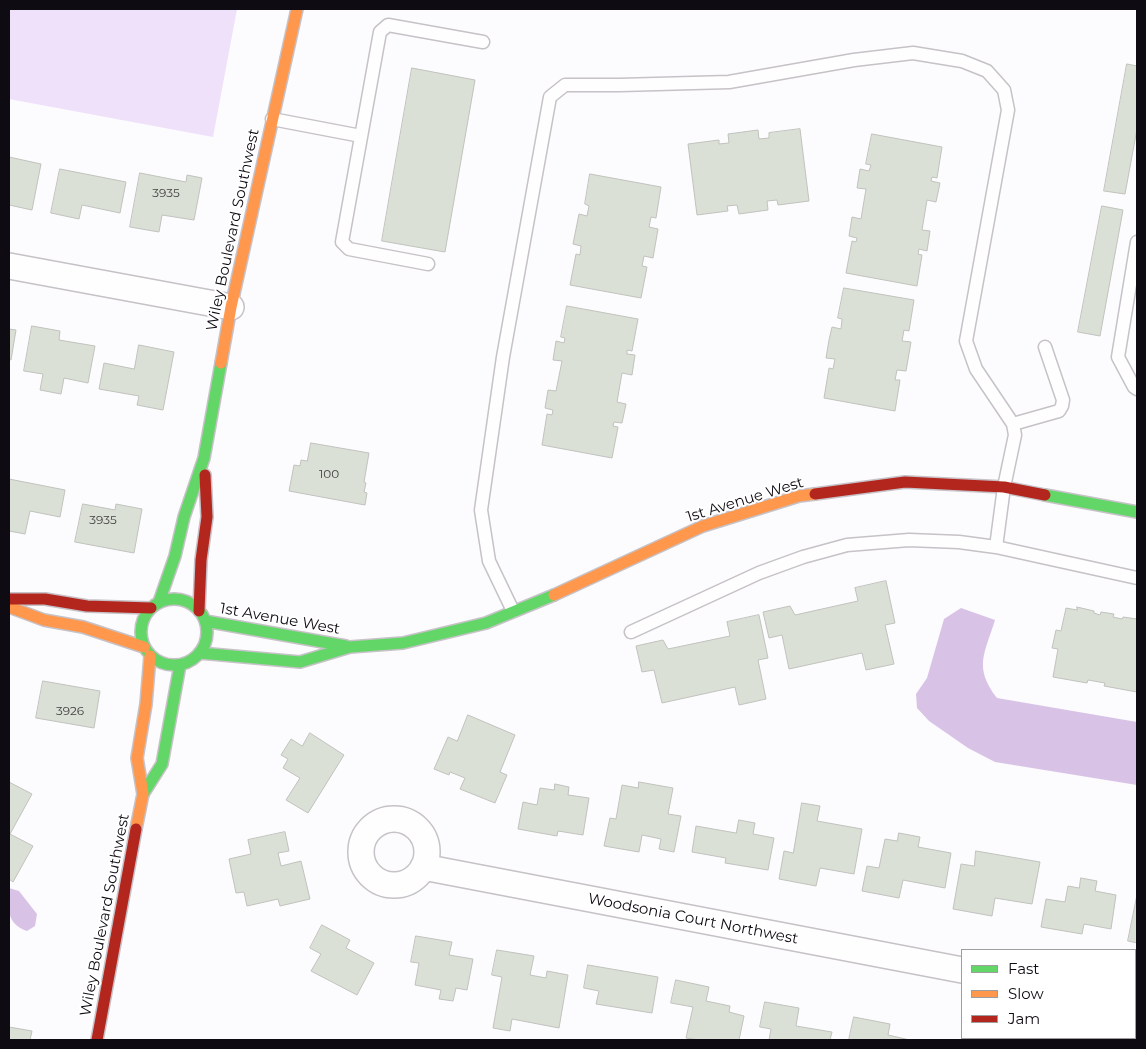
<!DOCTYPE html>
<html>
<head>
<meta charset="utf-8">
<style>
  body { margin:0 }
  #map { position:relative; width:1146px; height:1049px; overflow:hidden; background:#fcfbfd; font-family:Montserrat,sans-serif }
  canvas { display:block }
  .frame { position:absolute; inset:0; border:10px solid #0f0b12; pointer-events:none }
  .legend { position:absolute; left:961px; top:949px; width:175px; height:90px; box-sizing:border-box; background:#fff; border:1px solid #9f9da0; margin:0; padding:6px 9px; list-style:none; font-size:15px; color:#0f0b12 }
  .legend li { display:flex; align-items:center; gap:10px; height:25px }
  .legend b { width:25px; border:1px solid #9f9da0 }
</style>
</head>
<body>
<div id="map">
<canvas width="1146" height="1049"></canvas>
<div class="frame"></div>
<ul class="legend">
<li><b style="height:6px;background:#63d668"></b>Fast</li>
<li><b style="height:6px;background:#ff974d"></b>Slow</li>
<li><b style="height:6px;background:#b3261e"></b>Jam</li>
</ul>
</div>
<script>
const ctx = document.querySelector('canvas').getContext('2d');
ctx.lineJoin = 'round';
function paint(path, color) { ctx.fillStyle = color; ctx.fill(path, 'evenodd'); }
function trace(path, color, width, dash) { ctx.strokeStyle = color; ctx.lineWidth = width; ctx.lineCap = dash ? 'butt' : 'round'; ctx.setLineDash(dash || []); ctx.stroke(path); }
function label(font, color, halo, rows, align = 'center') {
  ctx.font = font + ' Montserrat,sans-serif'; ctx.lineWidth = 4; ctx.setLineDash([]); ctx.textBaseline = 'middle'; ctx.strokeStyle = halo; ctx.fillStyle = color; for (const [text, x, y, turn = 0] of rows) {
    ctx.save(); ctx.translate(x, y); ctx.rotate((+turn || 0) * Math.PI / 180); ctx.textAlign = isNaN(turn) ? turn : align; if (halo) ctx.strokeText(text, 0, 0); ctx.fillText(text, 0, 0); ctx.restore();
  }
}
const green = new Path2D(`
  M9,9H237L213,137L9,99Z`);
const water = new Path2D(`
  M961,608L995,620C985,653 973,667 997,698L1137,722V785L995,762L968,748L929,721L917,708L916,694L927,678L944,619Z
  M9,888L19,891L37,914L35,926L27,931C5,923 9,908 9,888Z`);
const building = new Path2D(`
  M1127,64L1137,66V129L1125,194L1104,191Z
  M412,68L475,80L445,252L382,241Z
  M800,129L809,201L778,205L777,200L767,201L768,210L739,214L737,205L727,206L728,211L697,215L688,144L719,140V144L729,143L728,134L758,130L759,139L769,138V133Z
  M872,134L942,147L937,178L932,177L931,181L940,183L936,202L927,200L922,230L930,231L927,251L919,249L918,254L922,255L917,286L846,273L852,241L856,242L857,238L849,236L852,217L861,219L866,189L857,188L860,169L869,171L871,165L866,164Z
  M9,157L41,164L32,210L9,205Z
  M60,169L126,182L120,213L82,205L79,219L51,213Z
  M140,173L186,182L187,175L202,178L194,220L162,215L159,232L130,227Z
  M590,174L661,187L656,218L651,217L649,227L658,229L653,258L644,256L642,266L647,267L641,298L570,285L576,254L580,255L581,246L573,244L579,214L587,216L589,206L585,204Z
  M1102,206L1123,210L1100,336L1078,332Z
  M844,288L914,300L909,331L904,330L902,341L911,342L906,371L897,370L895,380H900L895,411L824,398L829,368L833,369L835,359L826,358L829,340L832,327L841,329L842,319L838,318Z
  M567,306L638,319L632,351L627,350V354L635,355L632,375L622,373L617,402L626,404L622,423L614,422L613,426L618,427L612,458L542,445L547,414L552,415L553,410L545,408L548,390L556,391L562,361L553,360L556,341L564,343L565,338L561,337Z
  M32,326L60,331L59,340L95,346L88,383L64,378L61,394L40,390L43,374L24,371Z
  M9,329L16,330L11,360L9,359Z
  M139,345L174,352L163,410L137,405L139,396L99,389L104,363L134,369Z
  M311,443L369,453L364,482L366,483L364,492L367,493L365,505L289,491L294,465L300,466L301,460L307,461Z
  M9,479L65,490L60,517L30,511L25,534L9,531Z
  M83,504L115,510L116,504L142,509L134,553L75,542Z
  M886,581L895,623L885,625L894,664L866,670L862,653L789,669L782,635L769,638L763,612L790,606L795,615L858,601L855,588Z
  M1077,607L1094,611V613L1100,615L1101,612L1114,614L1113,617L1122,619L1123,617L1137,619V692L1104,686L1105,683L1088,680L1087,683L1053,677L1058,649L1052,648L1056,630L1061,631L1066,608L1077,610Z
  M759,615L768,658L758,660L766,699L739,705L735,687L662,703L654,670L642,672L636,646L663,640L668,649L730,636L727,622Z
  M43,681L100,691L94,728L36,718Z
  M468,715L515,735L500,772L507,775L495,803L460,789L465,778L450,772L449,775L434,769L448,737L457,741Z
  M310,733L344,755L308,813L286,800L300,778L283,768L288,759L281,755L291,739L302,746Z
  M9,782L32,794L10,834L33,846L13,882L9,879Z
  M639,782L673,788L668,814L681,816L674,852L659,849L661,839L642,835L639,852L604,846L610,818L616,819L622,785L638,788Z
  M555,784L569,787L568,795L589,798L583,835L558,831L557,836L518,829L523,802L537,805L540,788L554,790Z
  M802,803L820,806L817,821L862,829L854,874L820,868L816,886L779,879L784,851L793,853Z
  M739,820L755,823L753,834L774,838L768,870L725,863L726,858L692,852L696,826L736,833Z
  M285,832L289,851L278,853L281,866L301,861L310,899L280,906L278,899L247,906L244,892L236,893L229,859L251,854L248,840Z
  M899,833L920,837L918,847L951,853L945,888L903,880L899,898L862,891L867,866L879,868L885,839L897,841Z
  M976,851L1040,862L1032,904L995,898L992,916L953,909L961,864L974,866Z
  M1081,878L1097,881L1095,891L1116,895L1111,929L1084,924L1082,934L1041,927L1046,899L1065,902L1068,886L1079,888Z
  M1137,895V943L1128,941Z
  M322,925L350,940L346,948L374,963L357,995L311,971L321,954L310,948Z
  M416,936L452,942L449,955L473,959L467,990L456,988L453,1001L439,999L441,990L415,985L419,963L411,962Z
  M497,950L534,956L530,975L546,978L547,971L568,975L559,1028L512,1019L510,1031L493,1028L502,977L492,975Z
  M588,965L658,977L652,1013L596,1004L599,991L584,988Z
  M676,980L709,987L706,1001L730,1006L729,1012L744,1016L739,1040H699L686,1038L693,1007L671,1003Z
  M765,1002L799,1008L796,1026L832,1032L830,1040H769L771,1029L760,1027Z
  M854,1017L890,1024L888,1035L910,1040H849Z
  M9,1027L32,1031L30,1040H9Z
  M974,1038H1051V1040H974Z`);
const lane = new Path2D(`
  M272,119L361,136
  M1137,242L1118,357L1134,387L1137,389
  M428,264L349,249L342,242L380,32L388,25L483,42
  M1013,424L1059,411L1062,406L1063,400L1045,347
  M513,611L489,561L481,510L503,357L550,97L565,85H620L729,82L854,60L913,53L962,61L987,71L1004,90L1008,110L966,341L976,369L1013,424L1015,435L1004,487L996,547
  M631,632L759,573L803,557L847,545L909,540L959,542L996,547L1137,578`);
const street = new Path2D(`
  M9,266L231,307
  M361 852a33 33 0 1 1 66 0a33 33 0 1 1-66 0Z
  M423,867L962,970
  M1135,1003L1137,1004
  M1113,1040L1114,1038`);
const fast = new Path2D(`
  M1045,495L1137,512
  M141 632a33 33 0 1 1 66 0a33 33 0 1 1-66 0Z
  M159,602L175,556L184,517L204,458L221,363
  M205,621L346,646
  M200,653L300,662L350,647L403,643L486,623L554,595
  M143,794L162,764L180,665`);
const slow = new Path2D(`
  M221,363L231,307L297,9
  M554,595L703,526L799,496L815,494
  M9,607L44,620L83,627L144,647
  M136,829L143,794L137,758L146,704L150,656`);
const jam = new Path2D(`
  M815,494L905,482L1004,487L1045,495
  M9,599H45L87,606L151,608
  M199,611L201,560L207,517L205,475
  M97,1040L136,829`);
const numberNames = [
  ["3935",166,193],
  ["100",329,474],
  ["3935",103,520],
  ["3926",70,711]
];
const streetNames = [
  ["Wiley Boulevard Southwest",233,230,-78],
  ["1st Avenue West",745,500,-17],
  ["1st Avenue West",280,619,10],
  ["Wiley Boulevard Southwest",105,915,-79],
  ["Woodsonia Court Northwest",693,919,11]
];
paint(green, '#efe1fa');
paint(water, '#d8c3e7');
paint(building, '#dbe0d6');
trace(building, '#c0c2be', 1);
trace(lane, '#c6c2c7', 15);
trace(street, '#c6c2c7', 28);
trace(fast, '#c6c2c7', 14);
trace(slow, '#c6c2c7', 14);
trace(jam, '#c6c2c7', 14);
trace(lane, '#fffeff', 12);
trace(street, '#fffeff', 25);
trace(fast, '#63d668', 11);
trace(slow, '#ff974d', 11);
trace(jam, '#b3261e', 11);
label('12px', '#424043', null, numberNames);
label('15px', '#0f0b12', '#fff', streetNames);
</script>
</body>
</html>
